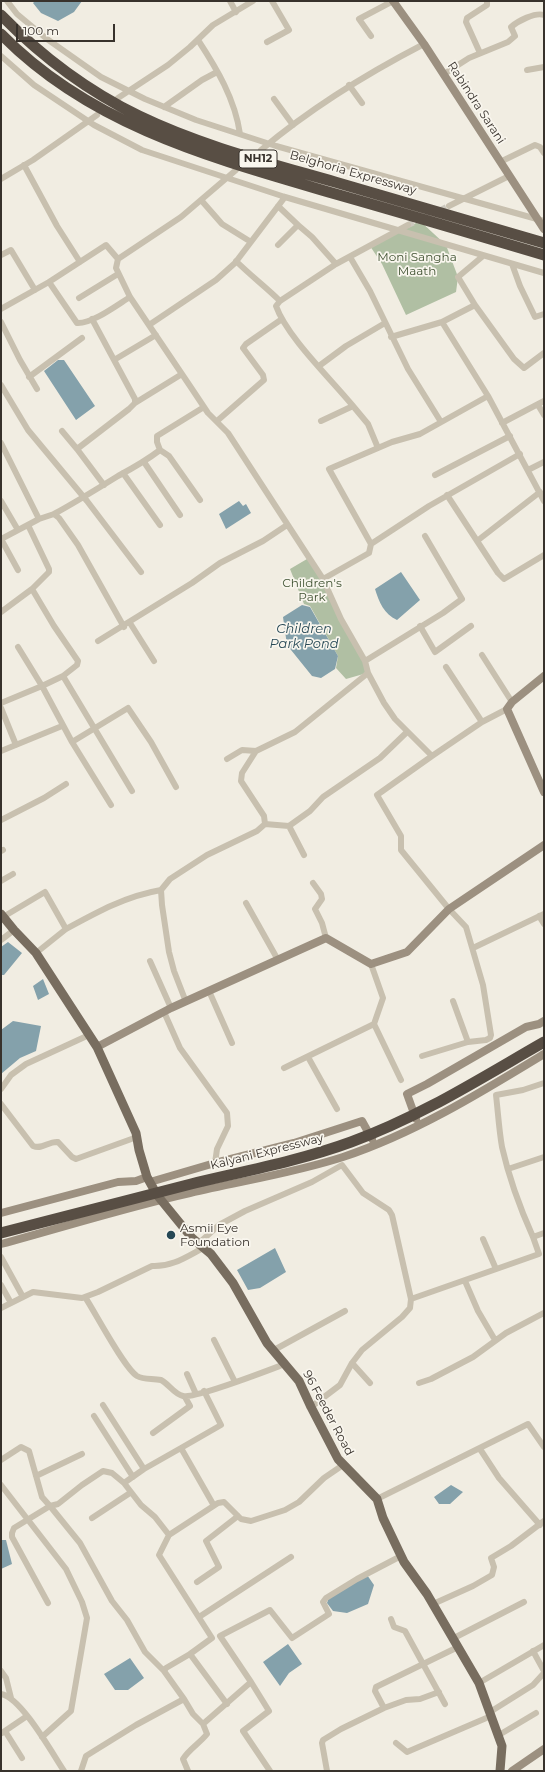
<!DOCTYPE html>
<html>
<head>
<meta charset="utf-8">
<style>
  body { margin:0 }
  #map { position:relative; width:545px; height:1772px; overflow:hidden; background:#f1ede2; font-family:Montserrat,sans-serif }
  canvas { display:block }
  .frame { position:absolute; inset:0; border:2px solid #38322c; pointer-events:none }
  .scale { position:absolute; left:16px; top:24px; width:99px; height:18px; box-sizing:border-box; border:2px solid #38322c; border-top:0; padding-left:5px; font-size:12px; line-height:14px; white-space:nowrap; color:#38322c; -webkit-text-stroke:3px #f9f6ee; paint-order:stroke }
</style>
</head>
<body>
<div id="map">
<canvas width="545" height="1772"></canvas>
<div class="frame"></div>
<div class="scale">100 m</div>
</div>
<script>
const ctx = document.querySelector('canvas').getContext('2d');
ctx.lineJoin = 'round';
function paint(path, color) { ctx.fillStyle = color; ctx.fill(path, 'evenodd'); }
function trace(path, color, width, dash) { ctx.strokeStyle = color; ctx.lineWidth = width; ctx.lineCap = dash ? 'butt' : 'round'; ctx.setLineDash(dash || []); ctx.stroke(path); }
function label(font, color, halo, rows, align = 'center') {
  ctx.font = font + ' Montserrat,sans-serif'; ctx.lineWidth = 3.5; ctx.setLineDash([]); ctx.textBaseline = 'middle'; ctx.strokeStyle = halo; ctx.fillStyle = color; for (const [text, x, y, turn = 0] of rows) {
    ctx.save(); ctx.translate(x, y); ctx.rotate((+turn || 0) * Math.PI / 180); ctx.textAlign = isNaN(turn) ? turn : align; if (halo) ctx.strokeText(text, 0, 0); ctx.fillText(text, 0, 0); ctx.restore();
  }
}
const green = new Path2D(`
  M420,221L446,245L458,277L456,292L406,315L382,264L370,246Z
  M307,559L310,560L364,662L367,673L346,679L336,668L338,656L310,606L304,604L290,569Z`);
const water = new Path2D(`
  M35,1H82L74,12L58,21L41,13L33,3Z
  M58,360H64L95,406L76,420L44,371Z
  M239,501L243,506L246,504L251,513L226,529L219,514Z
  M401,572L420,600L397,620C384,614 379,602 375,589Z
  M302,605L310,607L338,656L335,669L321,678L312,676L287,645L283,617Z
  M8,942L22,953L4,975H1V947Z
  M43,979L49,994L38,1000L33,986Z
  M13,1021L41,1026L36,1051L20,1058L1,1074V1030Z
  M275,1248L286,1272L260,1288L248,1290L237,1270Z
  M451,1485L463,1492L450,1504H439L434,1497Z
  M1,1540H6L12,1564L1,1569Z
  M365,1572L374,1585L368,1604L347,1613L333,1611L327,1603L329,1597Z
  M288,1644L302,1664L289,1673L280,1686L263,1662Z
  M130,1658L144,1678L128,1690H115L104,1674Z`);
const streetTunnel = new Path2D(`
  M408,225L449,206`);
const street = new Path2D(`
  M7,1L17,14L47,39L101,77L145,99L196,120L276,146L544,221
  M230,1L236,12
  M371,36L359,19L393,1
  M198,40C217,69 235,99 240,134
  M267,42L289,30L272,1
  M480,53L466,22L467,18L487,5V1
  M1,56L34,85L94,125L142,150L285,197L544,273
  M527,70L544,67
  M444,74L469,58L508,42L515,36L511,27C518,21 535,12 544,15
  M349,85L362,103
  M118,98L168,65L190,47L213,25L253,1
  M274,99L293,125
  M164,107L202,80L217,72
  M261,150C311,108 366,74 424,44
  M500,162L535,145L540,147L544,153
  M24,165L57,226L80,262
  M1,179L33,160L97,115
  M201,200L222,224L251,242
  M278,206L298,225
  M449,206L509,176
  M278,245L298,225L312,237L336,264
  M1,255L11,250L35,290
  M483,256L458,277L475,305L442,322L488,396L544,501
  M350,257L370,291L408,369L441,422
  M118,259L116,268L130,297L190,386L208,413L228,433L323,579L341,619L365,661L368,673L384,703L395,719L432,756L482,722L507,709
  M236,261C251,276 266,287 280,301
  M512,264L520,286L535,317L544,314
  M49,282L77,323C92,324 117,305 130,297
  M79,298L118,274
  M475,305L514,359L524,368L544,353
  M1,309L49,282L106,245L118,259L181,217L236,170
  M92,319L135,399V403L129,409L77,449L104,485
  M1,322L20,360L37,389
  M149,325L216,280L235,263L285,197
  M391,337L442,322
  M114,360L156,335
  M319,366L346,346L385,323
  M29,377L82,338
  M1,385L28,430L87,501L141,572
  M135,403L182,374
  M538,405L544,415
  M353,406L368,424L378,448
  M217,421L264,380L263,375L243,348L246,344L282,319
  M321,421L353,406C331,379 287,337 276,306L280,301L336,264L408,225
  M502,423L544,401
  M62,431L77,449
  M1,443L39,519L54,514L59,518L78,545L124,627
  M160,450L157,442V436L204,407
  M144,462L180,515
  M528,470L544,462
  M123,473L160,525
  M435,475L510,436
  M447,495L498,573L504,579L544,555
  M1,501L18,530
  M54,514C76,502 97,489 118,476C133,468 147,460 160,450L169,456L200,500
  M1,539L39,519
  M1,539L18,570
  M477,541L540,492
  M371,544L329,469L392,442L420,434L488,396
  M323,579L369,553L371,544L429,506L520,454
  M32,589L54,626L78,661L77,665L63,676
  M1,612L32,589L49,572V569L28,525
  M130,623L154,661
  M420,626L435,652L471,626
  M98,641L192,583L220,563L263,541L287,525
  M18,647L42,686L72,742L128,708L151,742L176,787
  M482,655L512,702
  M365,661L443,613L462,599L425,536
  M446,667L482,722
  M1,703L42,686L63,676L132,791
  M1,708L16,745
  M72,742L111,805
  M1,751L62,726
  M227,759L242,750L256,751L295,732L368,673
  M1,820L44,798L66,784
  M265,824L289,826L304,855
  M289,826L310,811L323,797L380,758L407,732
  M1,851L3,850
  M1,881L13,874
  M313,883L321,894L322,899L315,909L322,923L326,938
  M246,903L278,960
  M539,916L544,924
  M3,917L45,892L66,929L36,953
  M66,929C97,912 126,896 161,890
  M1,940L14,930
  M473,948L544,914
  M150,961L171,1008
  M209,991L232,1043
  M453,1001L468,1042
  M186,1002L174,971L169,952L162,905L161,890L170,879L207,855L257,831L265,824L264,816L241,781L242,773L256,751
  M164,1012L180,1048L227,1113L228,1126L217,1149L215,1163
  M374,1024L401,1080
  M422,1056L468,1042L486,1040L490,1038L491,1035L483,985L466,927L449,909L401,850V836L377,795L432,756
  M308,1057L337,1109
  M284,1068L374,1024L383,998L371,964
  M1,1089L11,1075L26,1064L89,1035
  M1,1104L33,1146C43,1150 48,1141 58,1142L72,1157L76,1159L137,1137
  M508,1169L544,1157
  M533,1237C520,1208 509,1178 502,1147C499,1130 498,1112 496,1095L523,1090L544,1083
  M483,1239L496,1269
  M198,1244L219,1225L245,1211L312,1182L342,1165L363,1193L389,1210L392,1215L411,1299
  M1,1257L23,1297
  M465,1281L478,1311L495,1340
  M1,1285L11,1303
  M85,1297C95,1312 124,1368 137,1376C144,1380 153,1378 161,1380C169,1384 174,1394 183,1396C195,1399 269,1370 285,1364
  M1,1308L33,1292L82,1298L98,1292L152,1266C172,1267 186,1257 203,1248
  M214,1340L235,1382
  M274,1350L345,1311
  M352,1363L370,1383
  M187,1374L196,1394
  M419,1383L431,1379L473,1357L506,1333L544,1313
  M103,1405L144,1469
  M311,1407L340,1385L352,1363L362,1350L402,1317L410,1308L411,1299L539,1254L533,1237L544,1233
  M94,1416L133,1477
  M153,1433L190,1406L185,1397
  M181,1448L221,1425L204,1391
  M480,1449L499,1478L540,1525
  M1,1460L21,1447L29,1451L42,1497L50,1506L58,1504L82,1485L103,1471L112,1473L124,1483L141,1505L155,1517L169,1535L159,1555L212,1638L190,1654L227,1704
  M36,1476L82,1454
  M124,1483L144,1469L181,1448L213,1504
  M1,1485L66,1569L82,1602L87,1618L71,1711L42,1737
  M377,1499L528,1424L544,1447
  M92,1518L130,1493
  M169,1535L218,1503L224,1502L241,1519L251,1521L285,1510L299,1502L324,1478L343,1465
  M197,1582L219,1567L206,1541L238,1516
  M48,1603L12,1537V1533L14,1528L50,1506L80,1543L112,1601L127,1620L145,1652L164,1671
  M433,1604L473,1586L492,1575L494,1567L491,1558L511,1546L544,1521
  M199,1617L291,1557
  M391,1619L394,1627L405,1631L445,1704
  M452,1639L524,1602
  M533,1651L544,1671
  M1,1671L6,1678L11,1698
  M251,1682L269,1711L243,1731L270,1771
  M479,1683L544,1645
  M1,1694C21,1697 52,1753 64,1771
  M184,1699L193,1714L203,1724
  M384,1708L375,1691L376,1687L458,1647
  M490,1712L533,1685L544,1673
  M5,1731L22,1758
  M2,1733L27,1716
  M499,1735L536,1713
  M396,1743L407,1752L491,1716
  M81,1771L86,1756L94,1751L136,1725L184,1699L164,1671L166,1668L190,1654
  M188,1771L183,1759C189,1749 200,1743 207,1734L203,1724L251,1682L220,1636L270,1610L292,1638L329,1614L323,1602L326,1598L357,1579L401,1556
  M327,1771L322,1743L323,1740L341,1729L384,1708L406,1700L420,1699L439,1692`);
const secondary = new Path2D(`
  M393,1L424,44L544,229
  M544,676L512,702L507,709L544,792
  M97,1047L171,1008L326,938L371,964L407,952L449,909L544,845
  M416,1119L407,1094L427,1084L526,1027L539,1024L544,1021
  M150,1182L215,1163L294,1143L362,1121L372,1139
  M1,1213L118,1182L136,1181L147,1177
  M1,1244C64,1227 127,1207 190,1193C241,1181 294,1173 343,1157C415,1133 480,1093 544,1054
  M512,1771L544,1749`);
const primary = new Path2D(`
  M1,914L14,930L36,953L97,1047L136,1133L139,1150L147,1177L157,1195L192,1238L211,1254L233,1283L267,1343L299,1381L311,1407L338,1459L377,1499L383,1518L404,1562L427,1594L479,1683L502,1746L500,1771`);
const highway = new Path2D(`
  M1,15C41,56 88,91 139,116C201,146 269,163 335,182C404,202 474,222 544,243
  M1,34C91,126 213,158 332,193C403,213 473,234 544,255
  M1,1233C64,1217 127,1200 191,1184C245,1171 299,1161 351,1142C420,1117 481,1078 544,1042`);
const markers = [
  [171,1235,5,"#264855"]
];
const shields = [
  [258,159,38]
];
const shieldNames = [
  ["NH12",258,159]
];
const streetNames = [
  ["Rabindra Sarani",476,103,57],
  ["Belghoria Expressway",353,173,16],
  ["Kalyani Expressway",267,1152,-14],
  ["96 Feeder Road",328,1413,62]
];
const parkNames = [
  ["Moni Sangha",417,257],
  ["Maath",417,271],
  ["Children's",312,583],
  ["Park",312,597]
];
const poiNames = [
  ["Asmii Eye",180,1228],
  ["Foundation",180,1242]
];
const waterNames = [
  ["Children",304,629],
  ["Park Pond",304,644]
];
paint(green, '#b0bfa3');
paint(water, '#84a1ab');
trace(streetTunnel, '#ccc8be', 6, [6, 3]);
trace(street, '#c8c0af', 6);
trace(secondary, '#9c9080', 8);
trace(primary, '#786d5f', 9);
trace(highway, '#584e44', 11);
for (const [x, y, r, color] of markers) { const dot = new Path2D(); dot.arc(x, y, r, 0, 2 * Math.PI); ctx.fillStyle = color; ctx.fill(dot); trace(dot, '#f9f6ee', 1.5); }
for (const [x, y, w] of shields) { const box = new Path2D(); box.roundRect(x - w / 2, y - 9, w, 18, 3); ctx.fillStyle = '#f9f6ee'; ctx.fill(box); trace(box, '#38322c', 1); }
label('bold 11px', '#38322c', null, shieldNames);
label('12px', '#38322c', '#f9f6ee', streetNames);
label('12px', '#415333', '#f9f6ee', parkNames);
label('12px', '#38322c', '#f9f6ee', poiNames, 'left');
label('italic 13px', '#264855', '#f9f6ee', waterNames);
</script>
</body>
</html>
